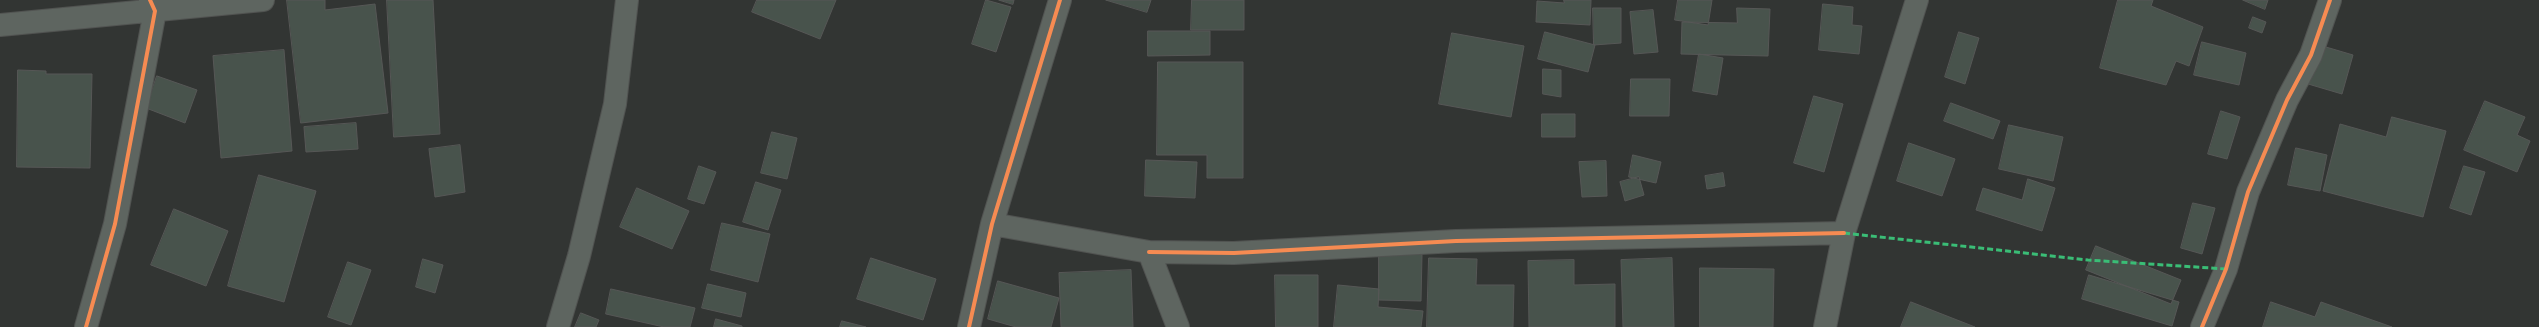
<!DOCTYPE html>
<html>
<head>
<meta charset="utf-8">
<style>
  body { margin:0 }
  canvas { display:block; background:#323533 }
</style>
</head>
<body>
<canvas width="2539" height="327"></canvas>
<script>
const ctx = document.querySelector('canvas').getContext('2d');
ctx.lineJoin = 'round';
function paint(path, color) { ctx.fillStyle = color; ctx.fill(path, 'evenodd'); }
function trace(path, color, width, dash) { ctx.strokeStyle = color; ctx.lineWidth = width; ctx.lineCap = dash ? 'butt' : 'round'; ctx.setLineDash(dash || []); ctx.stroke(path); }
const building = new Path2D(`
  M287,0H325V10L375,4L388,113L301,123Z
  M387,0H433L440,134L394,137Z
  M757,0H836L820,39L752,12Z
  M986,0L1011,7L996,52L972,44Z
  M999,0H1014L1013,4Z
  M1106,0H1151L1147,12Z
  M1192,0H1244V30H1191Z
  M1564,0H1591L1590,25L1536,22L1537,1L1564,3Z
  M1678,0H1712L1708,25L1675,20Z
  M2118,0H2153L2151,6L2203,27L2189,66L2176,61L2166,85L2100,68Z
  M2243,0H2268L2265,9Z
  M1823,4L1853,7L1852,25L1862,26L1859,54L1819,50Z
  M1593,8H1621V43L1594,45Z
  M1737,8L1770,9L1768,56L1681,54L1682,22L1737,23Z
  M1653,10L1658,52L1634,54L1630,12Z
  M2253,17L2266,22L2262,33L2249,28Z
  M1148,31H1210V55L1148,56Z
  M1545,32L1595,45L1588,72L1538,59Z
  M1959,32L1979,38L1965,84L1945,77Z
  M1452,33L1524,46L1511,117L1439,104Z
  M2202,42L2246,53L2239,85L2194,75Z
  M2309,42L2353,55L2342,94L2298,81Z
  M284,50L292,151L221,158L213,56Z
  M1699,54L1723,58L1717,95L1693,91Z
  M1158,62H1243V178H1207V155H1157Z
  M1543,69L1561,70V97L1543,94Z
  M18,70L46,71V74H92L90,168L17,167Z
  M157,76L197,90L185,123L146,108Z
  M1631,79H1670L1669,116H1630Z
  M1814,96L1843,104L1824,172L1794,163Z
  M2485,101L2525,117L2517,135L2530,141L2517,172L2464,150Z
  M1951,103L2000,121L1993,139L1944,121Z
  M2221,111L2240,117L2227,159L2208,154Z
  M1542,114H1575V137H1542Z
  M2392,117L2446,131L2423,217L2323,191L2340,124L2386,137Z
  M356,123L358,149L306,152L304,127Z
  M2009,125L2063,137L2053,181L1999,169Z
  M772,132L797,138L787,179L761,173Z
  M1909,143L1955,159L1942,196L1897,181Z
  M460,145L465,192L435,197L429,149Z
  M2296,148L2327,155L2320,191L2288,185Z
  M1633,155L1661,162L1656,183L1629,177Z
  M1146,160L1197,162L1195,198L1145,196Z
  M1606,161L1607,196L1582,197L1579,162Z
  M699,166L716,172L704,204L688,199Z
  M2464,166L2485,172L2471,215L2450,208Z
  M1723,173L1725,186L1707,189L1705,176Z
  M259,175L316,191L284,302L228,286Z
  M1639,177L1644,195L1625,201L1620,182Z
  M2028,179L2055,188L2042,231L1976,210L1983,188L2022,200Z
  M756,182L781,190L768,230L743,222Z
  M637,188L689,211L672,249L620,227Z
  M2193,203L2215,208L2202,254L2181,248Z
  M174,209L228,231L206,286L151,265Z
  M722,223L770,234L758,282L711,270Z
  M2096,246L2181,280L2171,304L2086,270Z
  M1379,253L1422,254L1421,301L1379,300Z
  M871,258L936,279L923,320L857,299Z
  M1429,258L1477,259L1476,285H1514L1513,327H1427Z
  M1672,258L1674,327H1623L1621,260Z
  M423,259L443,265L435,293L416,287Z
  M1574,260V285L1615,284V327H1529L1528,261Z
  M348,262L371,270L351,325L328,317Z
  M1700,268L1774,269L1773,327H1700Z
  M1131,270L1133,327H1061L1059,273Z
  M1275,275H1318V327H1276Z
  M2089,275L2179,302L2172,326L2082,299Z
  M998,281L1059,298L1051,327H1016L988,319Z
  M708,284L746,293L741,317L702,308Z
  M1338,285L1379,289L1378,307L1423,311L1421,327H1334Z
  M611,289L695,308L690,327H664L606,314Z
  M1911,302L1975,327H1901Z
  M2271,302L2315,317L2321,302L2392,327H2263Z
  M581,313L599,320L596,327H575Z
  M716,319L742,326V327H714Z
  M842,321L866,327H840Z`);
const street = new Path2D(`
  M0,25L263,0
  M992,224L1149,252L1178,327
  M1149,252L1234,253L1456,241L1844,233
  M86,327L115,224L155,11L150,0
  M558,327L579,256L615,104L627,0
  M969,327L992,224L1060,0
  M1825,327L1844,233L1917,0
  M2202,327L2226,269L2248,192L2287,100L2311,55L2330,0`);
const quiet = new Path2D(`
  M1844,233L2088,260L2226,269`);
const cycleway = new Path2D(`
  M1149,252L1234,253L1456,241L1844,233
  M86,327L115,224L155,11L150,0
  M969,327L992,224L1060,0
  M2202,327L2226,269L2248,192L2287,100L2311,55L2330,0`);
paint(building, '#48534c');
trace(building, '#565756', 1);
trace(street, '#515351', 24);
trace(street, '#5e6560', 22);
trace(quiet, '#3abd76', 3, [6, 3]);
trace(cycleway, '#f68b52', 4);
</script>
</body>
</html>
